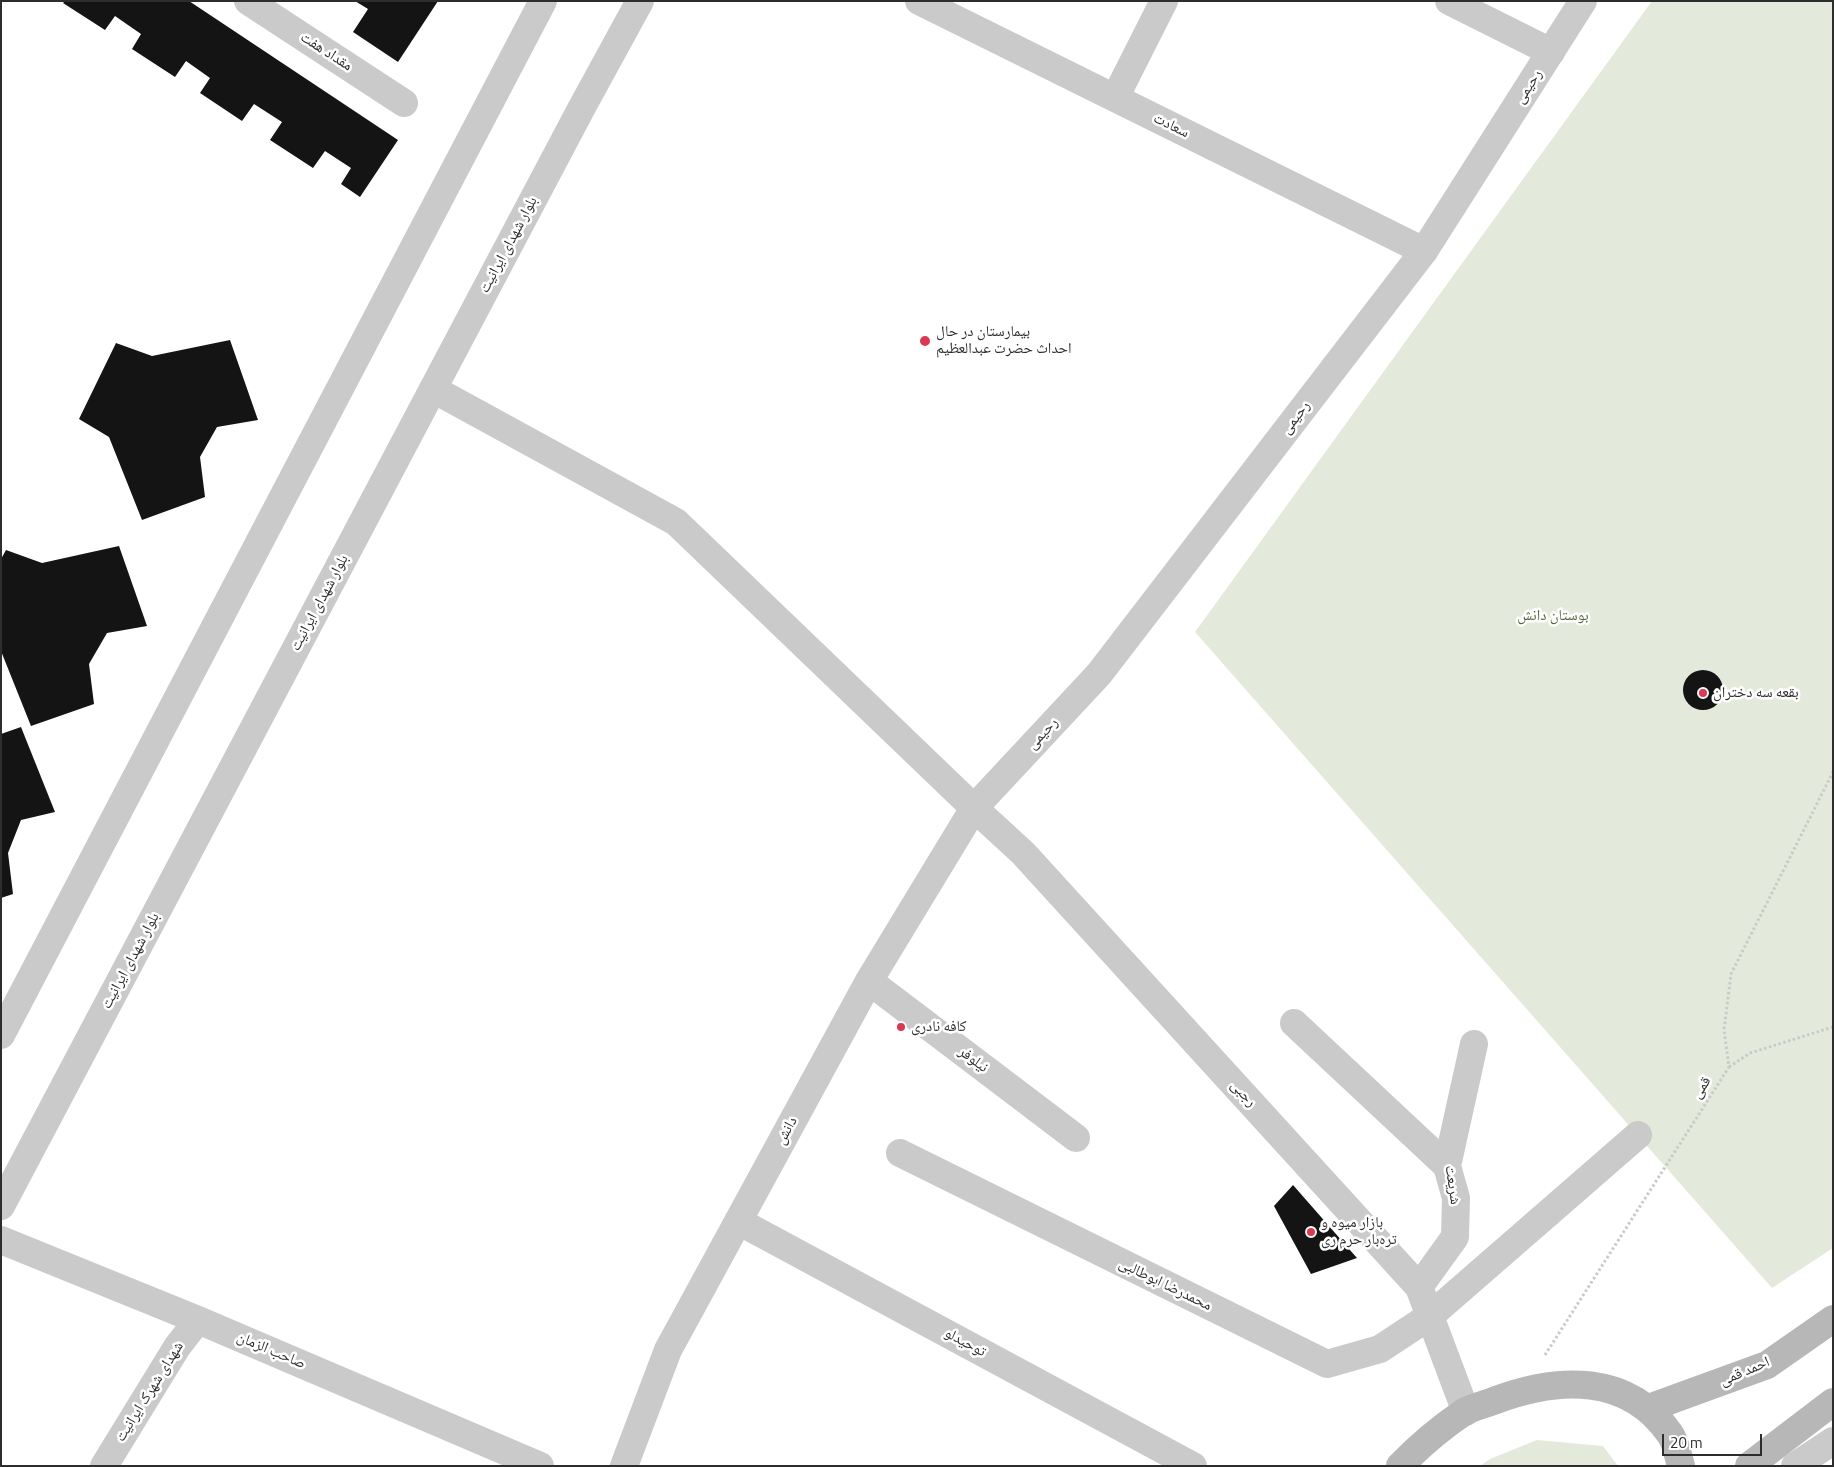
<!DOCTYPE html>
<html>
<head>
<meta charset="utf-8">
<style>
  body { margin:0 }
  #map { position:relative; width:1834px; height:1467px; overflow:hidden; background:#fff; font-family:"Titillium Web",sans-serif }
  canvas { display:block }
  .frame { position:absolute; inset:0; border:2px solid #2d2d2d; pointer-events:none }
  .scale { position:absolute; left:1662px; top:1434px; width:100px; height:22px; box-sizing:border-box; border:2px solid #2d2d2d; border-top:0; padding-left:6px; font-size:15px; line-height:18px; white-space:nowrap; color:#2d2d2d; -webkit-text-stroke:4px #fff; paint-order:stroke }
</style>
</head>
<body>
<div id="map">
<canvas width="1834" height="1467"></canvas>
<div class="frame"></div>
<div class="scale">20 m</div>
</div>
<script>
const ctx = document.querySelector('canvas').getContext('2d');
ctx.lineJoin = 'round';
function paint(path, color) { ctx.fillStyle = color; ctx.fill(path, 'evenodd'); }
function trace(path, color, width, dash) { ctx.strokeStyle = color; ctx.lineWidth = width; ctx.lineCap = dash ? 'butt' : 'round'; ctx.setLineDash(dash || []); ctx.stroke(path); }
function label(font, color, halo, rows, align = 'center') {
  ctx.font = font + ' "Titillium Web","Noto Naskh Arabic",sans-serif'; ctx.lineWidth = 5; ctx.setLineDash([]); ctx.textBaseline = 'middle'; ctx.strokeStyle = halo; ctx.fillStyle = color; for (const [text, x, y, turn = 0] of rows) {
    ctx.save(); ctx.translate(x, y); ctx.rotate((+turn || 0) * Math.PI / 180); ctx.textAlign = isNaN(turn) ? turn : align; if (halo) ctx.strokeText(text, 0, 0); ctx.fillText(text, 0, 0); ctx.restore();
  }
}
const green = new Path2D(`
  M1652,1H1833V1248L1772,1288L1195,632Z
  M1537,1440L1603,1446L1618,1466H1480L1490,1459Z`);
const building = new Path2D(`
  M65,1H189L398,140L360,197L341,184L351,168L325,151L313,168L270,140L282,122L254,104L242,121L200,93L210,78L186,61L175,77L132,49L141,34L115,16L105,30L63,3Z
  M355,1H438L398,62L353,32L368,9Z
  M230,340L258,420L217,427L200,457L205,497L142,520L109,437L79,419L116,343L152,356Z
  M119,546L147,626L107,633L89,664L94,704L31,726L1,651V559L6,550L42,563Z
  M1683 690a20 20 0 1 1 40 0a20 20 0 1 1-40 0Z
  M21,727L55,812L21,820L8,853L13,894L1,898V734Z
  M1293,1185L1357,1258L1311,1274L1274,1206Z`);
const path = new Path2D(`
  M1729,1067L1750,1053L1833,1027
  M1545,1355L1729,1067L1724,1030L1731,974L1833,772`);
const minor = new Path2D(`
  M248,1L404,103
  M919,1L1424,251
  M1449,1L1551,52
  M1115,98L1164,1
  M433,389L676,522L974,808L869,981L668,1350L624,1466
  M869,981L1076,1138
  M1294,1023L1447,1166
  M900,1153L1327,1364L1380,1349L1430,1316L1638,1135
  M738,1221L1193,1466
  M1,1240L198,1320L540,1466
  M1419,1287L1455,1237L1456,1198L1447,1166L1474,1044
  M104,1466L177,1347L198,1320
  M1795,1466L1833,1441`);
const tertiary = new Path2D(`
  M1,1035L543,1
  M1,1206L581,109L640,1
  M1466,1412L1419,1287L1023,853L974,808L1099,674L1424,251L1583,1`);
const secondary = new Path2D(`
  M1649,1408L1767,1365L1833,1319
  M1400,1466C1419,1446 1442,1427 1464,1412C1473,1407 1486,1404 1496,1400C1558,1377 1628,1373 1670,1434C1676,1442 1678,1456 1681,1466
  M1749,1466L1833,1402`);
const markers = [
  [925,341,6,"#db3853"],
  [1703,693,5,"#db3853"],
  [901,1027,5,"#db3853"],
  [1311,1232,5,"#db3853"]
];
const streetNames = [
  ["مقداد هفت",326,52,33],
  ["رحیمی",1529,87,-57],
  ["سعادت",1171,126,26],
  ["بلوار شهدای ایرانیت",509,245,-62],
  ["رحیمی",1296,418,-53],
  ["بلوار شهدای ایرانیت",320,603,-62],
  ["رحیمی",1043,734,-47],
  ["بلوار شهدای ایرانیت",131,961,-62],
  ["نیلوفر",973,1060,37],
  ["قمی",1702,1088,-57],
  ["رجبی",1243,1094,48],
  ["دانش",787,1131,-61],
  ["شریعت",1452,1185,82],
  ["محمدرضا ابوطالبی",1165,1285,26],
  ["توحیدلو",965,1343,28],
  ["صاحب الزمان",271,1351,23],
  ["احمد قمی",1745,1372,-23],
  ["شهدای شهرک ایرانیت",150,1392,-58]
];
const poiNames = [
  ["بیمارستان در حال",936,332],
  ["احداث حضرت عبدالعظیم",936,349],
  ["بقعه سه دختران",1713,693],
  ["کافه نادری",911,1027],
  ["بازار میوه و",1321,1223],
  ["تره‌بار حرم ری",1321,1240]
];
const parkNames = [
  ["بوستان دانش",1553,616]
];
paint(green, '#e4eadb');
paint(building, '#141414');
trace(path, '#cacaca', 3, [2.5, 2.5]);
trace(minor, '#cacaca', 28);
trace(tertiary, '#cacaca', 28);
trace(secondary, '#b7b7b7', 28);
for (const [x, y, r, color] of markers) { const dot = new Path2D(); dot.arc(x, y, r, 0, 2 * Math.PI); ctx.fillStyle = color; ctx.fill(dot); trace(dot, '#fff', 2); }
label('15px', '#2d2d2d', '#fff', streetNames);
label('15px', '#2d2d2d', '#fff', poiNames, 'left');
label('15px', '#54663d', '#fff', parkNames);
</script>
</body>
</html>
